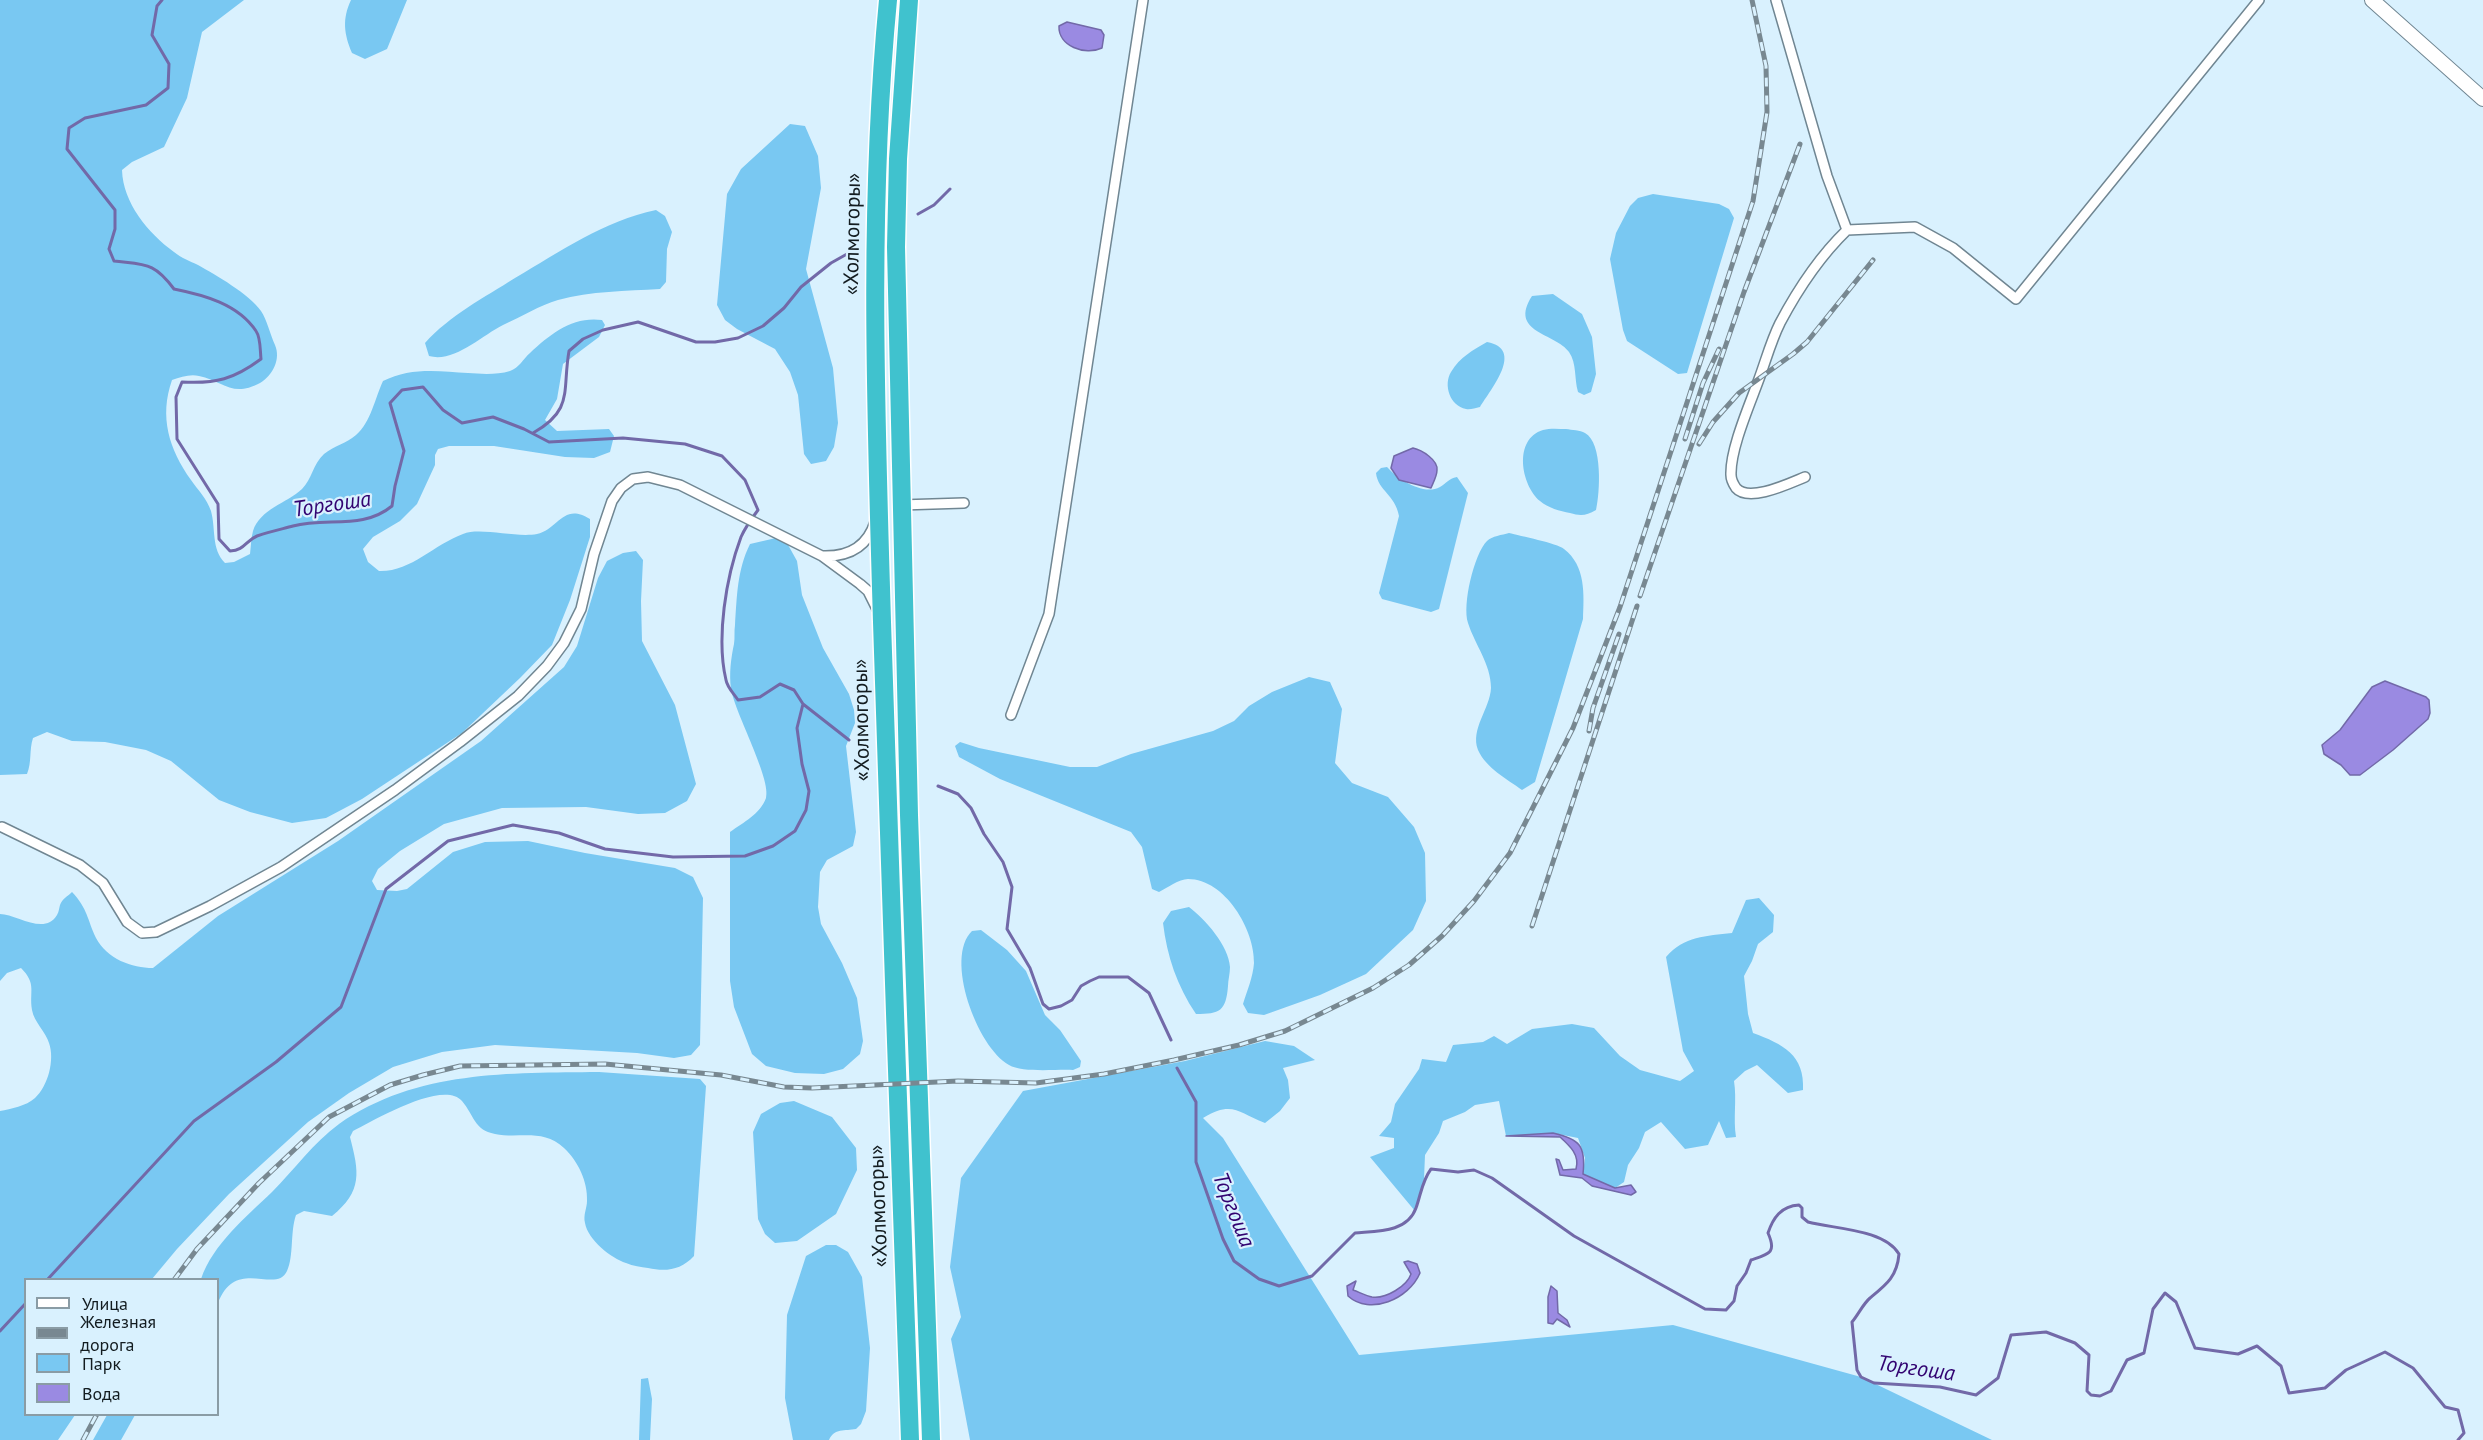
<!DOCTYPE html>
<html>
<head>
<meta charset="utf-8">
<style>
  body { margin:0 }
  #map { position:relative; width:2483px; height:1440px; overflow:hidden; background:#d9f1fe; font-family:"PT Sans",sans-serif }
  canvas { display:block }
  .legend { position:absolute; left:24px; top:1278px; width:195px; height:138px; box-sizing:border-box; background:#d9f1fe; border:2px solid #8a9ca5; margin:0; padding:8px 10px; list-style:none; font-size:18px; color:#131c20 }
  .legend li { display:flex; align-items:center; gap:12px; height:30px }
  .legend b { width:30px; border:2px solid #8a9ca5 }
</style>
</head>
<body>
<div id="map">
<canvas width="2483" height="1440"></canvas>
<ul class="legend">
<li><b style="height:8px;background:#fff"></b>Улица</li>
<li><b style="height:8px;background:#788891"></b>Железная дорога</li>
<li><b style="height:16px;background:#79c8f2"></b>Парк</li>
<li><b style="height:16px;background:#9a8ae2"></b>Вода</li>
</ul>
</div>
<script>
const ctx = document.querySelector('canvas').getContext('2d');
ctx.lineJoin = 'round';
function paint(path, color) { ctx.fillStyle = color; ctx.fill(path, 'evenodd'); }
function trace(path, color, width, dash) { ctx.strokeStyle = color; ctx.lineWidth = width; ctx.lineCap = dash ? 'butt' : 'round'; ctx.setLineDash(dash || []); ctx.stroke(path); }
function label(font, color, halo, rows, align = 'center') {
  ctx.font = font + ' "PT Sans",sans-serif'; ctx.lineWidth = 4.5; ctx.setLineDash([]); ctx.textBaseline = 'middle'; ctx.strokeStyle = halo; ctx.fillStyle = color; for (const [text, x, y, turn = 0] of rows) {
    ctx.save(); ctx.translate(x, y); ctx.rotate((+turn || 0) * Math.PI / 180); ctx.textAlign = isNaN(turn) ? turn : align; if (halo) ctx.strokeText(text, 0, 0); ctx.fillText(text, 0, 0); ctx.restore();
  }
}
const green = new Path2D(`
  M0,0H244L202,32L187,98L164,147L132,162L122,170C123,203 148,233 174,252C181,258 190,261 198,265C216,275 249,294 261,311C267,320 270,334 275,345C281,359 273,375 260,383C232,398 223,381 199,376C190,374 181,377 172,380C159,417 169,449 191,480C198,490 207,499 211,511C216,529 211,549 225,563L234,562L250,554C251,546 251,538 253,531C260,509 287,503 302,489C312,479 313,464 324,454C334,446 347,443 356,435C371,422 375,398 383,381C410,367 439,371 468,373C481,374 497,375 510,371C519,368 523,359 530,353C550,334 573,316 602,320L605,325L599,337L563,364L557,399L545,420L557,431L609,429L614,436L610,452L594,458L565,457L494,446H449L438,449L435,455V465L417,504L400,521L373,537L363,549L368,562L379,571C411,572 433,545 463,534C480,527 516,538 537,534C559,529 563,502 590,519V537L570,600L552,645L520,678L462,733L362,799L326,818L292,823L250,812L219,800L171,761L146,750L105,742L72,741L47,732L33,738C29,750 32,762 27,774L0,775Z
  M351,0H407L387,49L365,59L352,53C344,34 342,19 351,0Z
  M790,124L805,126L818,156L821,188L806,269L833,368L838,423L834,447L826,461L811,464L804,454L798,395L790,372L775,349L737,329L725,320L717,305L727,194L741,169Z
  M1653,194L1719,204L1729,209L1734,218L1687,373L1678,374L1627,341L1623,330L1610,259L1616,233L1630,206L1638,198Z
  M656,210L665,216L672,232L667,249L666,282L660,289C626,291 591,291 558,300C540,305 521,317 503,325C481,336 454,363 429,356L425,343C449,316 485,297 515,278C561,251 604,221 656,210Z
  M1553,294L1582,314L1592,337L1596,374L1591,392L1584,395L1578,392C1574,378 1577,364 1569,352C1556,333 1508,333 1532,296Z
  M1487,342C1525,349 1491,389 1480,407C1475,408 1470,410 1466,409C1450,406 1443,385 1451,372C1460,357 1473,350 1487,342Z
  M1566,429C1572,430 1580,430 1585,433C1603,443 1600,493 1596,510C1586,516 1580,516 1570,513C1560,511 1548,508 1540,501C1521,485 1513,439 1543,430C1550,428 1559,429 1566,429Z
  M1387,467C1398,479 1423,496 1440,487C1447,483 1448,479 1457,477L1468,493L1439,609L1431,612L1382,599L1379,593L1399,516C1395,494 1378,491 1376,473L1381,468Z
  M1509,533C1520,536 1557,543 1564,549C1586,566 1584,594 1583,619L1535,782L1522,790C1507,779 1486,768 1478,750C1470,729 1490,709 1491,688C1491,664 1475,645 1468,623C1462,605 1474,554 1487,541C1492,536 1502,535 1509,533Z
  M776,538L787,543L797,561L802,595L823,648L849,694L854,710L855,723L846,746L856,832L853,846L827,860L820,872L818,907L821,924L842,963L857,998L863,1041L860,1054L843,1069L824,1074L795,1073L766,1066L752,1054L734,1007L730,981V832C744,822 760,814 766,798C772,780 735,713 731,689C729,673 731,658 734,644C735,638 734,631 735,625C737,597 737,570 750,544Z
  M636,551L643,560L641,601L642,641L675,705L696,784L687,801L665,813L638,814L586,807L502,808L444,824L400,851L378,869L372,881L377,890L397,891L407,889L453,852L485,842L528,841L585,853L675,868L693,877L703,898L700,1045L691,1055L674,1058L637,1053L495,1045L442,1052L393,1067L349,1093L308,1122L229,1194L177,1249L152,1279L26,1280V1414L75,1415L58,1440H0V1111C11,1109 26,1106 35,1098C48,1086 55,1060 49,1043C46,1032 34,1022 32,1010C29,991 37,984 21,968L7,973L0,981V914C16,914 45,936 57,915C59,912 59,908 60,905C62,899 68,896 72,892C88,909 87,919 96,938C107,959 132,968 153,968L218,916L338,841L481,741L564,667L577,646L598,578L607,561L623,553Z
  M1309,677L1330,682L1342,709L1335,763L1352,783L1388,797L1414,827L1425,853L1426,901L1413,930L1366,974L1320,995L1264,1015L1248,1013L1243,1004C1247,991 1253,977 1254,963C1255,930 1225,879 1188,879C1179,879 1167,888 1159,892L1152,889L1142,847L1131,832L1000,779L959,757L955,746L960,742L979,748L1070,767H1097L1131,754L1213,731L1234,721L1249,706L1272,692Z
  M1759,898L1774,915L1773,932L1758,944L1752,961L1744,976L1748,1014L1753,1033C1783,1044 1805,1055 1803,1090L1788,1093L1757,1065L1745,1071L1734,1081C1737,1100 1733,1118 1736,1137L1726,1138L1719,1121L1708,1145L1685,1149L1661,1122L1645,1132L1639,1148L1628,1165L1624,1182L1615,1188L1583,1174L1585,1158L1578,1138L1553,1133L1506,1136L1499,1101L1475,1105L1465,1112L1443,1121L1439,1133L1425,1155L1424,1179L1415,1211L1370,1157L1394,1148V1138L1379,1136L1391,1122L1395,1104L1419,1069L1422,1059L1446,1062L1453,1045L1483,1042L1494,1036L1507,1044L1532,1029L1572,1024L1594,1028L1620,1056L1640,1070L1680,1081L1694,1071L1683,1051L1666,957C1684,936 1706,936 1732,933L1746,900Z
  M1189,907C1205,919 1229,946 1230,967C1230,974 1228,980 1228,986C1226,1011 1220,1014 1196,1014C1177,986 1167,956 1163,923L1171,911Z
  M981,930L1007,950L1026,971L1045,1015L1060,1030L1081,1061L1080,1067L1073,1070C1057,1069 1022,1073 1009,1065C977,1047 944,958 972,931Z
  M1265,1041L1294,1046L1315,1060L1283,1068L1288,1080L1290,1098L1280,1111L1265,1123C1238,1113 1233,1100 1203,1118L1223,1138L1359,1355L1673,1325L1861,1377L1992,1440H970L951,1339L961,1317L950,1267L961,1178L1023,1091L1185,1061Z
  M599,1072L700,1079L706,1086L694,1256C681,1270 666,1272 648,1268C641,1267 633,1266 626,1263C611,1258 588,1240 585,1223C583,1215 587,1208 587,1201C588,1182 578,1161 564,1148C543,1128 519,1139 495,1134C474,1130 474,1115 462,1101C443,1079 373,1121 353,1131L350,1137C359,1172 363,1191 332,1216L304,1211L296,1215C290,1232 294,1256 287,1271C276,1295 236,1256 218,1303V1280L201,1279C213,1244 246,1217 272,1192C295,1169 313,1143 339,1124C416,1070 510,1073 599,1072Z
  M794,1101L832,1117L856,1148L857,1170L836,1214L797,1241L775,1243L765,1234L758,1219L753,1132L761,1114L780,1103Z
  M826,1245H836L848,1252L862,1277L870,1348L866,1411L861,1424L856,1429C845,1431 834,1428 829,1440H793L785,1398L787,1315L806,1256Z
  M648,1378L652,1399L650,1440H639L641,1379Z
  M107,1415H135L121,1440H93Z`);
const water = new Path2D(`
  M1067,22L1101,30L1104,35L1102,48C1085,56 1058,46 1059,26Z
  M1413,448C1422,450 1438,460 1437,470C1437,476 1433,483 1431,488L1399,480L1391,468L1394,456Z
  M2385,681L2426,697L2429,700L2430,713L2428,719L2393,750L2360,775H2350L2341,765L2324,754L2322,745L2340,730L2372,687Z
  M1553,1133C1580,1139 1586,1146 1583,1174L1615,1188L1631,1185L1636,1192L1631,1195L1592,1186L1582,1178L1560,1175L1556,1159L1559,1160L1563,1170L1576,1169C1580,1155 1570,1146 1560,1137L1506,1136Z
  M1408,1261L1417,1264L1420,1273C1409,1299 1370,1316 1348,1296L1347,1286L1356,1281L1353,1290C1359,1292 1366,1296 1372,1297C1386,1299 1407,1286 1411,1274L1404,1262Z
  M1551,1286L1557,1291L1558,1313L1567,1320L1570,1327L1557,1319L1553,1324L1548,1323V1297Z`);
const stream = new Path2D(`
  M162,0L157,6L152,35L169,64L168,88L146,105L85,118L69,128L67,149L115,210V229L109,249L114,261C146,265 154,262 174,289C204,295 238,304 256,331C261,338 260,351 261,359C234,379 216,384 182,382L176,397L177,439L218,504L219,539L230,551C245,550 245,541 257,536C269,532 282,529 293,526C327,517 363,530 392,506L395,486L404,451L390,403L402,390L423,387L443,410L462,423L493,417L524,429L549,442L623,438L685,444L722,456L745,480L758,510C752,518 745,528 741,537C726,577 716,638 726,680C727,687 734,694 738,700L760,697L780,684L794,690L803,704L849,740
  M918,214L934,205L950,189
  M533,433C574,410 562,391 569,351L583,339L603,330L638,322L696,342H715L738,338L763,326L784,308L801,287L831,263L847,254
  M938,786L958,794L971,808L984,834L1003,862L1012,887L1007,929L1030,968L1043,1004L1049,1009L1061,1006L1072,1000L1081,986L1090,981L1099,977H1128L1149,993L1171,1040
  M1177,1068L1196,1102V1162L1223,1239L1234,1261L1259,1279L1279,1286L1312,1276L1355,1233C1376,1231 1407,1233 1416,1208C1421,1194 1422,1181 1431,1169L1458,1172L1474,1170L1492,1178L1574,1236L1705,1309L1726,1310L1734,1301L1737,1286L1746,1273L1751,1260C1769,1254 1777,1253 1768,1233C1773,1218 1781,1206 1799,1205L1802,1208V1217L1808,1222C1834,1229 1884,1229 1899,1254C1897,1277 1886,1285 1870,1298C1863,1304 1858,1315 1852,1322L1857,1370L1861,1377L1874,1383L1940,1387L1976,1395L1998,1378L2011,1335L2046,1332L2075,1343L2089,1355L2087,1391L2091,1395L2100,1396L2111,1391L2127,1360L2144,1353L2153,1309L2165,1293L2176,1302L2195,1348L2238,1354L2257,1346L2281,1366L2289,1393L2325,1388L2346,1370L2385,1352L2413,1368L2445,1407L2458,1410L2464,1433L2458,1440
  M47,1280L194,1121L276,1062L341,1007L386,889L448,841L513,825L559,833L605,849L673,857L745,856L773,846L795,831L806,810L809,791L802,764L797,728L803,704
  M0,1331L26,1303`);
const street = new Path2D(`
  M1776,0L1827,176L1847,230
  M1805,477C1790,483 1749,503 1736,488C1734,485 1731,479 1731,475C1730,449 1750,404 1759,379C1766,360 1771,341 1780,323C1798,289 1819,257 1847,230L1915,227L1953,248L2016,299L2259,0
  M901,505L964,503
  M822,556C847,557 867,548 875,522
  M1011,715L1049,614L1143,0
  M2,827L80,865L103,883L127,922L142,933L156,932L210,906L281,867L395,790L460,742L518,696L547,666L564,643L581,609L594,554L612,501L621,488L633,479L648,477L680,485L822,556L860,584L868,591L877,609`);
const secondary = new Path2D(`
  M2372,0L2483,99`);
const highway = new Path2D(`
  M888,0C868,207 876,415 882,622C890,895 901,1167 910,1440
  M909,0L898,159L896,247L909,815L931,1440`);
const rail = new Path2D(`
  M1685,439L1703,383L1719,349
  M1699,444L1713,422L1739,393L1793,354L1807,342L1873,260
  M1640,596L1744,292L1800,144
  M1589,731L1593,708L1619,634
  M1532,926L1637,606
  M174,1280L197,1249L259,1183L329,1117L390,1085L423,1075L460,1066L605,1064L721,1075L784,1087L812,1088L958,1081L1036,1083L1104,1074L1174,1060L1239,1045L1285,1031L1373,988L1409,965L1442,936L1474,901L1510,853L1573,728L1620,607L1753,201L1767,112L1766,66L1752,0
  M83,1440L97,1414`);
const streetNames = [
  ["«Холмогоры»",853,234,-89],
  ["«Холмогоры»",862,720,-91],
  ["«Холмогоры»",879,1206,-92]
];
const waterNames = [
  ["Торгоша",332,505,-8],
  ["Торгоша",1233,1210,68],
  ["Торгоша",1916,1369,8]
];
paint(green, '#79c8f2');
paint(water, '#9a8ae2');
trace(water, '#7269a8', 1.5);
trace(stream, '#7269a8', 3);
trace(street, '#708692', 12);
trace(secondary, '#708692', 16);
trace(highway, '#fff', 21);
trace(street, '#fff', 9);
trace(secondary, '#fff', 14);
trace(highway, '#40c2ce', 18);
trace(rail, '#788891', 5);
trace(rail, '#d9f1fe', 3, [9]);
label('21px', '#131c20', '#d9f1fe', streetNames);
label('italic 22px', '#320371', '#d9f1fe', waterNames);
</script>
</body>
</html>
